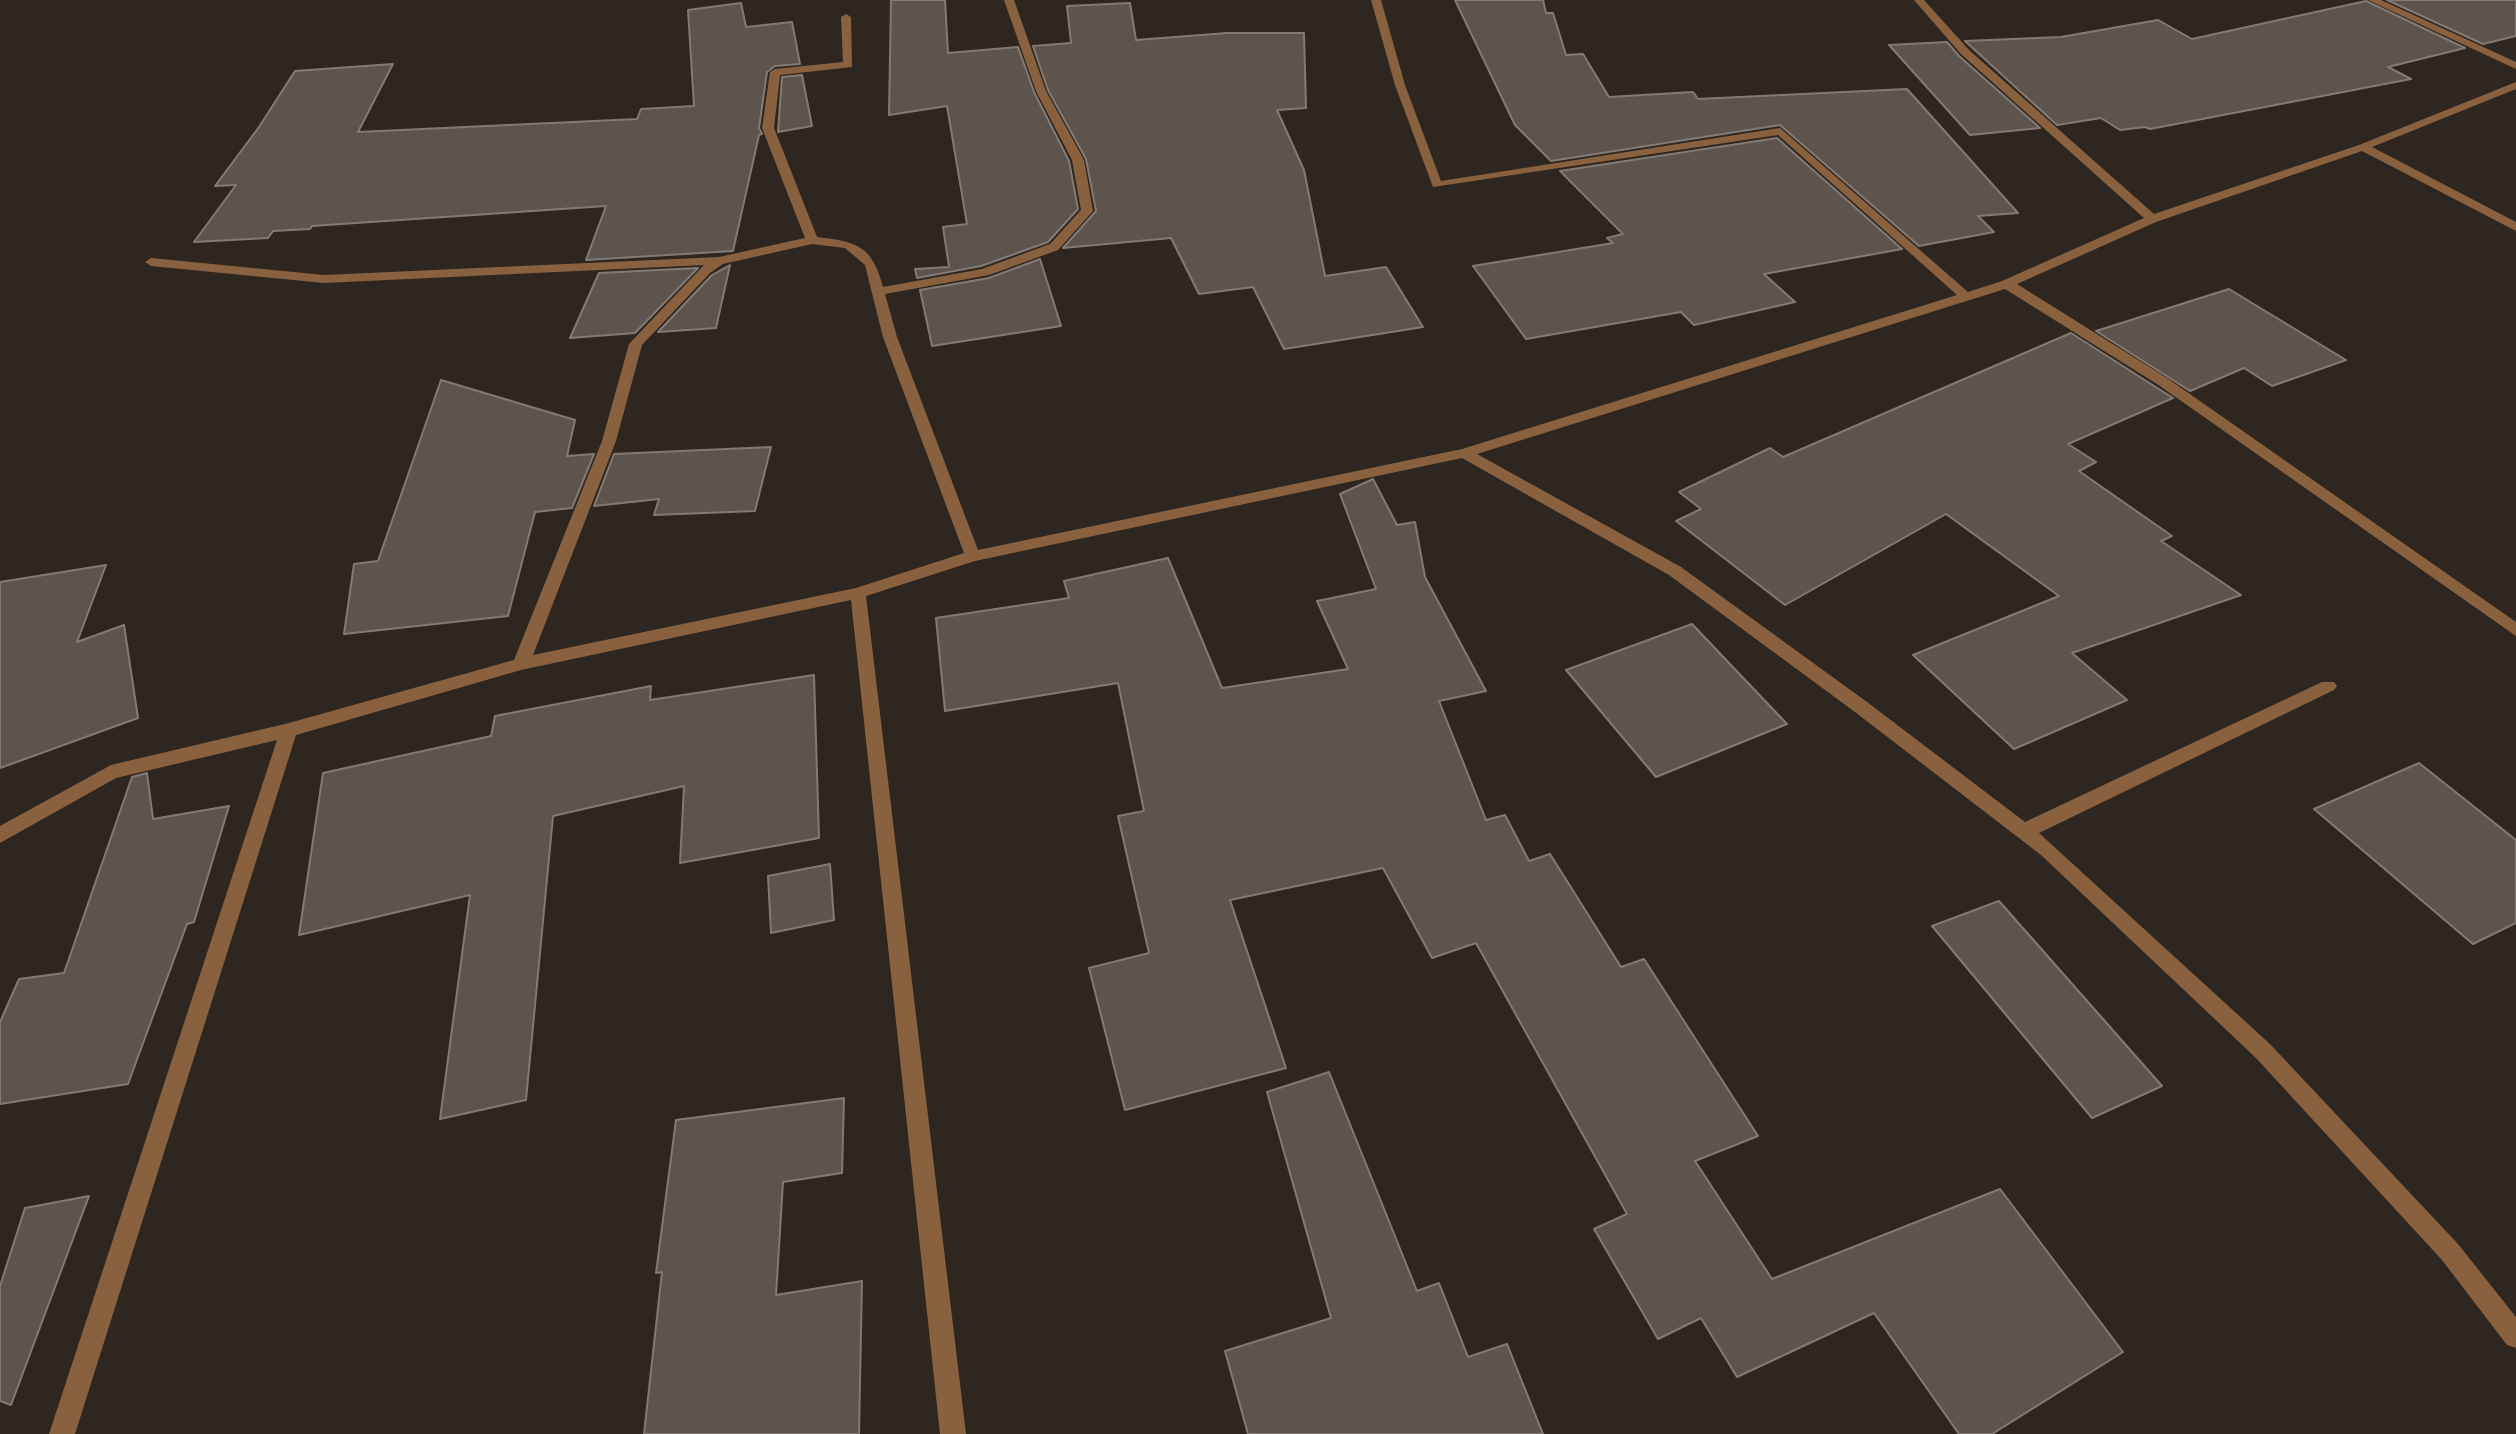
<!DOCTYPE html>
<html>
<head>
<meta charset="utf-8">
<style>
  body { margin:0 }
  canvas { display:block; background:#2e2620 }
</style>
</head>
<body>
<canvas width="2516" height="1434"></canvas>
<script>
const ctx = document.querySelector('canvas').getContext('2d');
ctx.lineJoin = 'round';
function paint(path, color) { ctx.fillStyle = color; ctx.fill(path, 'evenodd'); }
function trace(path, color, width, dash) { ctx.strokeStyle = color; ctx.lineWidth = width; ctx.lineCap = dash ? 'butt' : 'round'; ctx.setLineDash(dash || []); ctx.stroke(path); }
const building = new Path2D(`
  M891,0H945L948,53L1018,47L1034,92L1069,161L1078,209L1048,242L981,266L917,278L915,269L949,267L943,227L967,224L947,106L889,115Z
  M1455,0H1543L1546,13H1553L1566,55L1583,54L1609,97L1693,92L1698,99L1907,89L2018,213L1978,216L1994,232L1919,246L1780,125L1551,161L1515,125Z
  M2387,0H2516V36L2483,44Z
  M2366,1L2465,48L2388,67L2411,79L2150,129L2145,127L2120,130L2101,118L2057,125L1965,41L2061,37L2158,20L2192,39Z
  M741,3L746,27L792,22L800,64L775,66L767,72L759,128L762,134L759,135L733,251L586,260L606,206L312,226L310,229L273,231L268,238L194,242L236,185L215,186L259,127L295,71L393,64L358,132L637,119L641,109L694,106L688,10Z
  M1130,3L1136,40L1227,33H1304L1306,108L1277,110L1304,170L1325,276L1386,267L1423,327L1284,349L1253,287L1199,294L1171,238L1063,248L1096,211L1086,159L1048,90L1033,46L1071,43L1067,6Z
  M1947,42L1959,56L2040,128L1970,135L1889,45Z
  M802,75L812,126L778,132L782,77Z
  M1777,138L1902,249L1764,274L1795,302L1694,325L1681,312L1526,339L1473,266L1613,243L1607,238L1623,234L1560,171Z
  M1040,259L1061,326L932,346L920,290L989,278Z
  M730,265L716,328L658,332L712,275Z
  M698,268L635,333L570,338L599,273Z
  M2229,289L2346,360L2272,386L2244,368L2190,391L2096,331Z
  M2071,333L2173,398L2068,444L2096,462L2079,471L2172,536L2161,541L2241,595L2072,653L2127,700L2014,749L1913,655L2059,596L1946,514L1785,605L1676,521L1701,509L1679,492L1770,448L1783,457Z
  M441,380L575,420L567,456L594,454L572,508L535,512L508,616L344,634L354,564L378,561Z
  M771,447L755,511L654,515L659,499L594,506L614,454Z
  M1373,479L1397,525L1415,522L1425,577L1486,691L1439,701L1486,820L1505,815L1529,861L1550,854L1621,967L1644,959L1758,1136L1695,1161L1772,1279L2000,1189L2123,1352L1992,1434H1959L1874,1313L1737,1377L1701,1318L1658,1339L1594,1229L1627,1214L1476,943L1432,958L1383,868L1230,900L1286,1068L1125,1110L1089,968L1149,953L1118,816L1144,811L1118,683L945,711L936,618L1069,598L1064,581L1168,558L1222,688L1348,669L1317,601L1376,589L1340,494Z
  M106,565L77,642L124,625L138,718L0,768V582Z
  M1692,624L1787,724L1656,777L1566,670Z
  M814,675L819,838L680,863L684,786L553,816L526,1100L440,1119L470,895L299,935L323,773L491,736L495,716L651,686L650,700Z
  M2419,763L2516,840V923L2473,944L2314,809Z
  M147,773L153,819L229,806L194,922L187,924L128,1084L0,1104V1022L19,979L64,973L132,777Z
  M830,864L834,920L771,933L768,876Z
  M1999,901L2162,1086L2092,1118L1932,926Z
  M1329,1072L1417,1291L1439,1283L1468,1357L1507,1344L1543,1434H1248L1225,1351L1331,1318L1267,1092Z
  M844,1098L842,1173L783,1182L776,1295L862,1281L859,1434H644L662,1272L656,1273L676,1120Z
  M89,1196L11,1405L0,1401V1286L25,1208Z`);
const minor = new Path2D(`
  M1004,0H1014L1046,91L1084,160L1093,211L1058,250L989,275L885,294L897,337L978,550L1462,449L1957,295L1778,135L1433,187L1395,85L1371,0H1381L1405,85L1441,181L1780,128L1968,292L2002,281L2144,218L1961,54L1914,0H1924L1969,50L2154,214L2359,145L2516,82V89L2372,147L2516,222V231L2362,151L2156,222L2017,284L2167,378L2516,622V636L2157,384L2005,289L1477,454L1681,567L1867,702L2025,822L2322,682H2334L2337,686L2334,690L2039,833L2270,1044L2458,1244L2516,1317V1348L2507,1345L2442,1260L2256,1058L2041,855L1855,712L1669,575L1462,458L975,561L866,596L966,1434H940L851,600L521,670L296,735L75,1434H49L277,740L116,778L0,843V826L111,765L289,723L514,660L602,441L629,344L704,265L324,283L151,266L145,262L151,258L324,275L719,257L805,238L762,128L770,72L775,69L843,62L841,17L846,14L851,17L852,67L780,75L774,128L817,237C857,242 872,245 883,287L982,269L1050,244L1081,210L1072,160L1036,91ZM812,244L845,248L865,265L883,337L964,553L856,588L533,655L616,441L642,345L710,273L723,264Z
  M2368,0H2381L2516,62V69Z`);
paint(building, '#5c544d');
trace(building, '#837a73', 2);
paint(minor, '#89613e');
</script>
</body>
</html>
